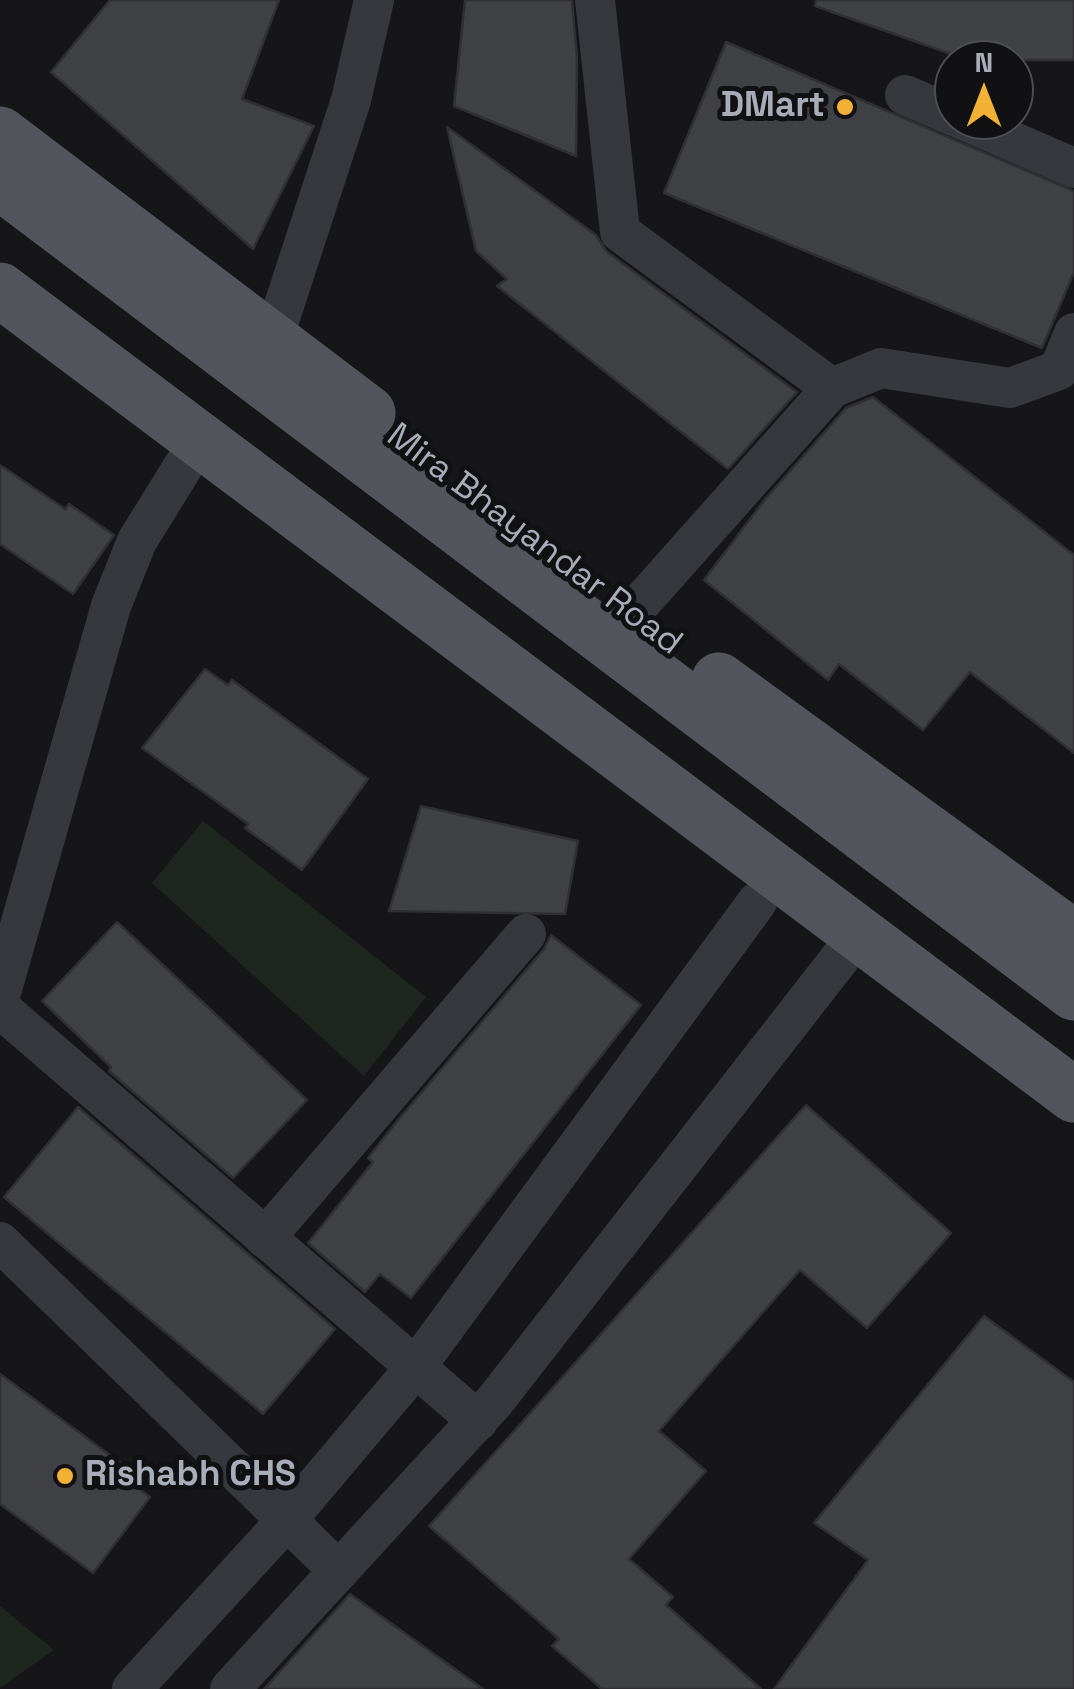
<!DOCTYPE html>
<html>
<head>
<meta charset="utf-8">
<style>
  body { margin:0 }
  #map { position:relative; width:1074px; height:1689px; overflow:hidden; background:#161618; font-family:"Space Grotesk",sans-serif }
  canvas { display:block }
  .north { position:absolute; left:934px; top:40px; width:100px; height:100px; box-sizing:border-box; background:#111113; border:2px solid #4d4f55; border-radius:50%; rotate:0deg; font-size:28px; font-weight:700; line-height:40px; text-align:center; color:#a8adb8 }
  .north::after { content:''; display:block; margin:auto; width:35px; height:45px; background:#f2b134; clip-path:polygon(50% 0,100% 100%,50% 72%,0 100%) }
</style>
</head>
<body>
<div id="map">
<canvas width="1074" height="1689"></canvas>
<div class="north">N</div>
</div>
<script>
const ctx = document.querySelector('canvas').getContext('2d');
ctx.lineJoin = 'round';
function paint(path, color) { ctx.fillStyle = color; ctx.fill(path, 'evenodd'); }
function trace(path, color, width, dash) { ctx.strokeStyle = color; ctx.lineWidth = width; ctx.lineCap = dash ? 'butt' : 'round'; ctx.setLineDash(dash || []); ctx.stroke(path); }
function label(font, color, halo, rows, align = 'center') {
  ctx.font = font + ' "Space Grotesk",sans-serif'; ctx.lineWidth = 10; ctx.setLineDash([]); ctx.textBaseline = 'middle'; ctx.strokeStyle = halo; ctx.fillStyle = color; for (const [text, x, y, turn = 0] of rows) {
    ctx.save(); ctx.translate(x, y); ctx.rotate((+turn || 0) * Math.PI / 180); ctx.textAlign = isNaN(turn) ? turn : align; if (halo) ctx.strokeText(text, 0, 0); ctx.fillText(text, 0, 0); ctx.restore();
  }
}
const green = new Path2D(`
  M203,821L426,997L364,1076L152,883Z
  M0,1606L54,1650L0,1688Z`);
const building = new Path2D(`
  M110,0H279L242,99L314,126L253,249L51,72Z
  M465,0H572L577,59L576,156L454,106Z
  M816,0H1074V60H968L815,6Z
  M726,42L1074,191V272L1042,348L664,193Z
  M447,127L596,235L606,251L797,392L728,469L497,286L507,279L476,251Z
  M873,397L1074,555V753L970,672L923,730L839,664L828,680L704,580L766,498L846,408Z
  M0,465L65,509L69,504L114,535L73,594L0,544Z
  M205,669L228,685L232,680L368,779L302,870L245,828L248,824L142,748Z
  M421,806L578,841L565,914L389,911Z
  M117,922L307,1100L233,1178L109,1071L111,1067L42,1001Z
  M551,935L641,1005L411,1298L380,1274L365,1292L308,1243L373,1162L368,1158L398,1120L544,949Z
  M806,1105L951,1233L867,1328L800,1270L659,1431L706,1471L629,1559L673,1597L666,1605L761,1689H602L552,1646L559,1639L429,1526Z
  M78,1107L335,1329L263,1414L4,1197Z
  M984,1316L1074,1382V1689H774L868,1560L814,1523Z
  M0,1374L133,1472L128,1480L150,1497L93,1573L0,1504Z
  M350,1594L483,1689H264Z`);
const street = new Path2D(`
  M595,0L620,232L832,388
  M905,95L954,116
  M963,120L1074,168
  M273,339L351,100L374,0
  M630,615L832,388L881,368L1010,388L1059,370L1074,333
  M0,996L111,606L137,541L184,465
  M0,1008L478,1421
  M265,1238L526,934
  M0,1242L339,1571
  M132,1689L285,1522L415,1368L757,902
  M230,1689L494,1402L844,953`);
const primary = new Path2D(`
  M0,134L368,413
  M0,182L1074,993
  M0,290L1074,1095
  M719,680L1074,938`);
const markers = [
  [845,107,10,"#f2b134"],
  [65,1476,10,"#f2b134"]
];
const poiNames = [
  ["DMart",825,107],
  ["Rishabh CHS",85,1476,"left"]
];
const streetNames = [
  ["Mira Bhayandar Road",534,540,37]
];
paint(green, '#1e261f');
paint(building, '#404145');
trace(building, '#303034', 2.5);
trace(street, '#37383d', 40);
trace(primary, '#53555c', 55);
for (const [x, y, r, color] of markers) { const dot = new Path2D(); dot.arc(x, y, r, 0, 2 * Math.PI); ctx.fillStyle = color; ctx.fill(dot); trace(dot, '#111113', 4); }
label('bold 35px', '#a8adb8', '#111113', poiNames, 'right');
label('35px', '#a8adb8', '#111113', streetNames);
</script>
</body>
</html>
